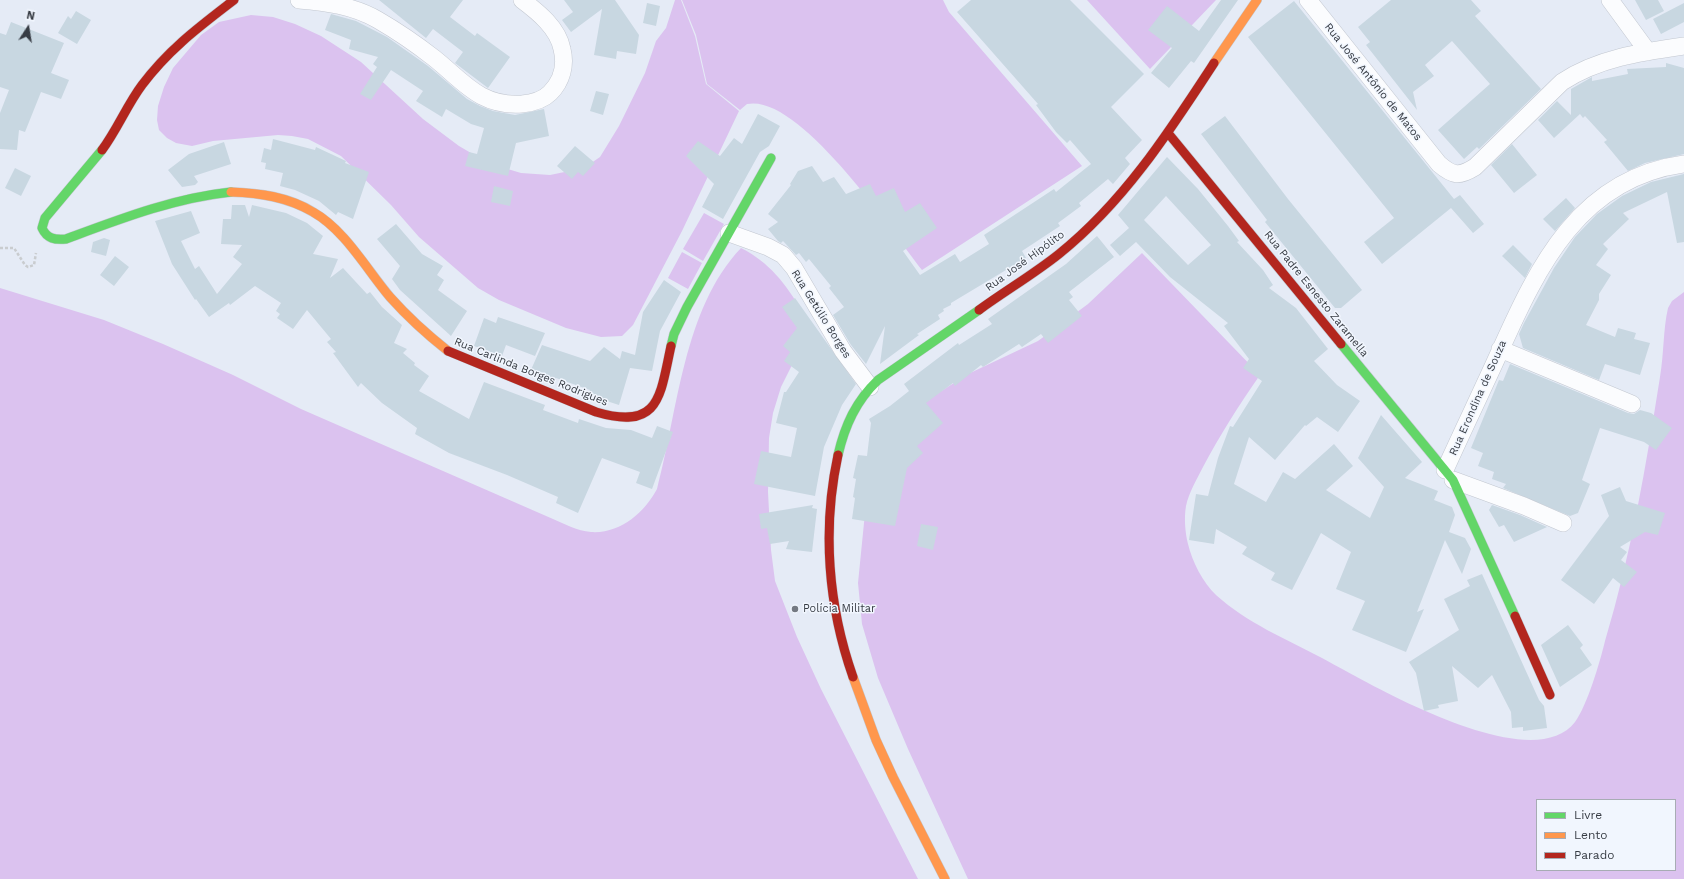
<!DOCTYPE html>
<html>
<head>
<meta charset="utf-8">
<style>
  body { margin:0 }
  #map { position:relative; width:1684px; height:879px; overflow:hidden; background:#e5ebf6; font-family:"Work Sans",sans-serif }
  canvas { display:block }
  .legend { position:absolute; left:1536px; top:799px; width:140px; height:72px; box-sizing:border-box; background:#f1f6fe; border:1px solid #a7acb4; margin:0; padding:5px 7px; list-style:none; font-size:12px; color:#373c44 }
  .legend li { display:flex; align-items:center; gap:8px; height:20px }
  .legend b { width:20px; border:1px solid #a7acb4 }
  .north { position:absolute; left:8px; top:8px; width:40px; height:40px; -webkit-text-stroke:3px #f1f6fe; paint-order:stroke; rotate:12deg; font-size:11px; font-weight:700; line-height:16px; text-align:center; color:#373c44 }
  .north::after { content:''; display:block; margin:auto; width:14px; height:18px; background:#373c44; clip-path:polygon(50% 0,100% 100%,50% 72%,0 100%) }
</style>
</head>
<body>
<div id="map">
<canvas width="1684" height="879"></canvas>
<ul class="legend">
<li><b style="height:5px;background:#63d668"></b>Livre</li>
<li><b style="height:5px;background:#ff974d"></b>Lento</li>
<li><b style="height:5px;background:#b3261e"></b>Parado</li>
</ul>
<div class="north">N</div>
</div>
<script>
const ctx = document.querySelector('canvas').getContext('2d');
ctx.lineJoin = 'round';
function paint(path, color) { ctx.fillStyle = color; ctx.fill(path, 'evenodd'); }
function trace(path, color, width, dash) { ctx.strokeStyle = color; ctx.lineWidth = width; ctx.lineCap = dash ? 'butt' : 'round'; ctx.setLineDash(dash || []); ctx.stroke(path); }
function label(font, color, halo, rows, align = 'center') {
  ctx.font = font + ' "Work Sans",sans-serif'; ctx.lineWidth = 3; ctx.setLineDash([]); ctx.textBaseline = 'middle'; ctx.strokeStyle = halo; ctx.fillStyle = color; for (const [text, x, y, turn = 0] of rows) {
    ctx.save(); ctx.translate(x, y); ctx.rotate((+turn || 0) * Math.PI / 180); ctx.textAlign = isNaN(turn) ? turn : align; if (halo) ctx.strokeText(text, 0, 0); ctx.fillText(text, 0, 0); ctx.restore();
  }
}
const green = new Path2D(`
  M675,0H681L695,36L706,84L739,111L682,231L633,325L622,336L601,337L566,328L499,300L478,288L419,237L391,205L341,156L308,139L292,136L278,135L213,141L192,146L176,143L167,138L159,130L157,120L158,106L164,87L173,68L201,35L219,22L251,15L273,17L295,24L321,36L361,62L423,119L459,146L483,160L501,167L521,173L550,175L584,168L600,157L619,126L645,73L656,41L666,28Z
  M682,0H943L949,12L1082,166L922,270C892,231 799,93 747,104L740,110L707,84L696,35Z
  M1087,0H1216L1150,69Z
  M704,213L724,224L703,261L683,249Z
  M741,248C770,263 785,283 802,311L794,361L781,387L773,413L769,438L768,492L771,550L775,581L797,637L821,689L918,879H0V288L104,320L163,344L233,375L301,409L553,519C565,524 577,531 591,532C620,534 644,513 657,489C678,411 683,309 741,248Z
  M682,252L702,263L688,289L668,278Z
  M1142,253L1260,375C1239,405 1220,435 1203,467C1197,479 1189,492 1186,506C1184,518 1185,532 1188,544C1192,561 1203,583 1216,595C1247,623 1286,639 1322,658C1370,684 1531,779 1575,722C1587,706 1600,662 1605,641C1631,555 1646,466 1660,377C1664,354 1663,330 1668,308L1672,301L1684,292V879H968L908,749L878,678L862,624L858,583L867,493L924,402L968,374L1038,341L1088,304ZM1537,800H1675V870H1537Z`);
const building = new Path2D(`
  M379,0H463L450,17L475,36L477,33L510,57L488,88L455,63L463,52L433,29L426,38Z
  M564,0H615L639,35L636,54L617,51L616,59L594,55L602,9L571,32L562,20L573,12Z
  M971,0H1070L1144,74L1111,107L1142,140L1125,158L1130,164L1113,184L1108,179L1079,203L1081,206L1058,223L1060,226L1022,251L1026,258L951,303V305L943,309L944,311L938,315L940,319L917,334L919,335L880,364L885,326L866,364L851,345L833,315L844,307L829,288L831,286L809,259L806,262L799,253L796,255L783,241L781,243L778,241L768,229L778,222L768,214L791,185L790,184L798,171L812,166L823,182L834,177L846,194L870,184L876,196L894,188L905,212L920,203L937,228L903,251L920,275L955,254L960,262L989,244L984,235L1054,189L1056,192L1091,164L1070,140L1067,143L1056,132L1036,105L1038,104L957,12Z
  M1221,0H1238L1194,63L1191,61L1169,88L1151,73L1172,48L1148,30L1167,6L1199,31Z
  M1391,0H1471L1481,11L1475,16L1541,89L1479,149L1477,147L1464,159L1438,130L1490,84L1452,41L1425,65L1434,76L1413,92L1417,110L1366,45L1370,42L1358,27Z
  M1635,0H1658L1664,11L1646,20Z
  M1294,1L1454,199L1460,195L1484,224L1473,233L1451,208L1382,264L1364,242L1394,218L1248,37Z
  M647,3L660,6L656,26L643,23Z
  M1684,3V22L1661,34L1653,19Z
  M76,11L91,20L77,44L58,33L68,16L71,19Z
  M331,14L356,21L387,37L428,66L467,99L480,106L493,111L515,115L544,109L549,136L516,143L508,176L465,166L469,152L477,154L484,128L471,124L446,109L442,117L416,101L423,91L391,70L371,100L360,94L377,67L373,64L378,57L349,49L351,40L325,30Z
  M11,22L64,43L51,73L69,80L61,99L41,92L25,132L19,130L17,150L0,149V113L9,90L0,87V33L6,35Z
  M1666,63L1684,68V154L1645,163L1628,171L1604,142L1607,140L1585,116L1583,118L1580,114L1554,138L1538,120L1557,101L1571,115V89L1592,77V81L1628,74L1627,69L1666,67Z
  M596,91L609,94L603,115L590,111Z
  M758,114L780,126L769,146L760,152L723,219L702,207L714,184L686,156L698,141L720,156L734,138L742,144Z
  M1225,116L1288,199L1362,290L1341,308H1335L1265,222L1267,220L1201,134Z
  M273,139L315,150L316,147L346,161L345,163L369,172L353,219L338,212L336,215L319,201L295,190L280,186L283,173L265,169L266,163L261,162L264,148L271,150Z
  M224,142L231,164L194,176L198,182L195,185L182,187L168,170L189,154Z
  M1512,144L1537,175L1514,193L1491,165Z
  M575,146L595,163L583,176L578,172L572,179L557,166Z
  M1167,157L1198,189L1228,226L1239,241L1237,242L1263,270L1273,285L1269,288L1296,308L1328,349L1314,361L1337,385L1360,401L1338,432L1317,417L1306,426L1305,425L1275,460L1249,437L1234,484L1266,502L1283,472L1295,479L1334,444L1353,466L1326,490L1370,518L1384,487L1358,458L1381,415L1422,462L1405,478L1438,491L1434,500L1452,507L1455,515L1449,532L1465,538L1471,549L1462,574L1445,540L1417,612L1424,609L1406,652L1352,630L1365,601L1336,589L1351,552L1321,533L1292,590L1271,580L1275,573L1242,554L1247,547L1216,529L1214,544L1189,540L1196,494L1208,496L1218,458L1230,426L1233,427L1262,381L1243,368L1249,359L1224,326L1228,323L1170,277L1136,242L1120,256L1110,245L1129,228L1118,215ZM1166,196L1211,245L1188,265L1144,220Z
  M15,168L31,176L21,196L5,188Z
  M1684,174V242L1677,243L1667,192L1623,213L1629,219L1603,244L1608,249L1596,265L1611,275L1599,294V300L1586,325L1615,337L1618,328L1636,333L1634,339L1650,343L1640,375L1605,364L1599,380L1523,348L1519,334L1524,323L1554,268L1575,237L1597,214L1622,196L1651,182Z
  M494,186L513,191L510,206L491,202Z
  M1566,198L1575,208L1555,231L1543,219Z
  M232,205H245L249,217L252,205L286,213L307,223L323,236L313,254L338,259L330,278L343,268L367,294L370,292L382,307L402,325L394,343L407,349L403,353L415,363L414,365L429,376L419,391L469,419L484,382L545,405L543,410L578,423L579,419L606,428L631,430L652,438L657,426L673,432L652,489L636,483L640,472L602,458L578,513L556,503L558,497L507,475L449,453L415,434L417,428L382,403L361,383L358,387L333,353L336,352L327,342L331,339L307,310L293,329L277,318L280,314L276,311L281,303L255,286L230,305L229,303L209,317L196,299L195,300L172,264L155,221L191,211L200,233L181,241L195,269L199,266L217,294L242,264L233,257L242,245L221,244L223,219H231Z
  M396,224L422,254L443,266L437,275L444,280L438,290L467,311L451,336L400,290L392,279L400,266L377,239Z
  M1097,236L1114,257L1069,292L1073,297L1069,300L1082,316L1048,343L1041,334L1022,347L1019,344L983,367L981,365L955,386L953,383L926,403L943,423L917,446L923,453L907,468L895,526L852,519L855,498L853,497L856,479L853,478L858,455L867,456L871,423L869,419L890,406L909,391L904,384L958,343L959,345L992,324L988,319L1066,264Z
  M104,238L110,240L106,256L91,252L93,242Z
  M1513,245L1532,264L1525,278L1502,256Z
  M115,256L129,267L114,286L100,275Z
  M664,280L681,292L660,331L652,371L630,368L619,405L588,395L590,390L556,378L554,381L530,372L542,345L590,361L604,347L620,359L622,351L635,355L643,312Z
  M795,298L856,384L842,405L824,447L815,496L754,484L761,451L791,457L797,428L776,423L784,392H786L799,372L784,361L790,352L783,346L797,328L782,307Z
  M498,317L545,333L535,356L506,345L502,356L474,346L484,318L496,323Z
  M1510,364L1628,413L1634,414L1640,410L1651,413L1672,428L1656,450L1644,442L1600,428L1582,480L1590,484L1578,513L1570,516L1503,488L1506,484L1492,479L1494,472L1478,466L1483,453L1471,448L1499,380L1503,381Z
  M1620,487L1626,501L1665,513L1658,535L1645,532L1620,547L1627,552L1621,560L1637,572L1624,587L1613,578L1594,604L1561,580L1609,516L1601,495Z
  M813,505L812,508L817,509L812,552L786,549L789,541L770,544L767,528L761,529L759,514Z
  M1492,505L1520,515L1547,527L1514,542L1504,525L1499,527L1489,510Z
  M921,524L938,527L933,550L917,546Z
  M1482,574L1539,700L1544,706L1547,728L1523,731V727L1512,728L1511,712L1492,675L1478,688L1452,666L1458,701L1438,705L1439,708L1424,711L1416,673L1409,662L1459,630L1444,599L1470,586L1467,580Z
  M1568,625L1583,645L1580,648L1592,665L1560,687L1541,645Z`);
const path = new Path2D(`
  M0,248H14L25,265L28,267L34,265L36,253`);
const street = new Path2D(`
  M299,0C326,2 354,6 378,20C397,31 416,44 434,58C463,81 480,107 522,104C532,103 542,101 550,93C562,81 566,65 562,49C558,28 538,12 522,0
  M1308,0L1439,164C1453,176 1459,177 1475,167L1562,82C1598,58 1642,52 1684,46
  M1610,0L1648,52
  M729,233L768,247L783,255L794,268L843,351L870,387
  M1500,349L1632,404
  M1445,470C1463,430 1482,391 1500,351C1538,266 1580,178 1684,164
  M1453,480L1524,506L1563,523`);
const fast = new Path2D(`
  M102,150L45,218L42,228C47,239 55,240 66,239C120,219 174,198 231,192
  M1341,344L1453,480L1515,616
  M671,346L674,334L687,307L771,158
  M838,455C845,425 856,401 878,380L979,310`);
const slow = new Path2D(`
  M1214,63L1257,0
  M231,192C260,193 288,197 313,212C345,230 367,270 390,297C406,315 429,336 448,351
  M853,677L876,740L893,777L945,879`);
const jam = new Path2D(`
  M1168,133L1341,344
  M102,150C117,130 127,105 142,85C169,49 199,27 234,0
  M979,310C1005,291 1034,274 1059,254C1124,202 1169,132 1214,63
  M448,351L596,412C660,431 660,396 671,346
  M838,455C822,529 828,606 853,677
  M1515,616L1550,695`);
const markers = [
  [795,609,4,"#747982"]
];
const streetNames = [
  ["Rua José Antônio de Matos",1373,82,51],
  ["Rua José Hipólito",1025,261,-36],
  ["Rua Padre Esnesto Zaramella",1316,294,51],
  ["Rua Getúlio Borges",821,314,58],
  ["Rua Carlinda Borges Rodrigues",531,372,22],
  ["Rua Erondina de Souza",1478,398,-66]
];
const poiNames = [
  ["Polícia Militar",803,609]
];
paint(green, '#dbc2ef');
paint(building, '#c8d7e1');
trace(street, '#c2c7d0', 18);
trace(fast, '#c2c7d0', 10);
trace(slow, '#c2c7d0', 10);
trace(jam, '#c2c7d0', 10);
trace(path, '#c9cccf', 2.5, [3, 2]);
trace(street, '#fbfcfe', 17);
trace(fast, '#63d668', 9);
trace(slow, '#ff974d', 9);
trace(jam, '#b3261e', 9);
for (const [x, y, r, color] of markers) { const dot = new Path2D(); dot.arc(x, y, r, 0, 2 * Math.PI); ctx.fillStyle = color; ctx.fill(dot); trace(dot, '#f1f6fe', 1.5); }
label('11px', '#373c44', '#f1f6fe', streetNames);
label('11px', '#373c44', '#f1f6fe', poiNames, 'left');
</script>
</body>
</html>
